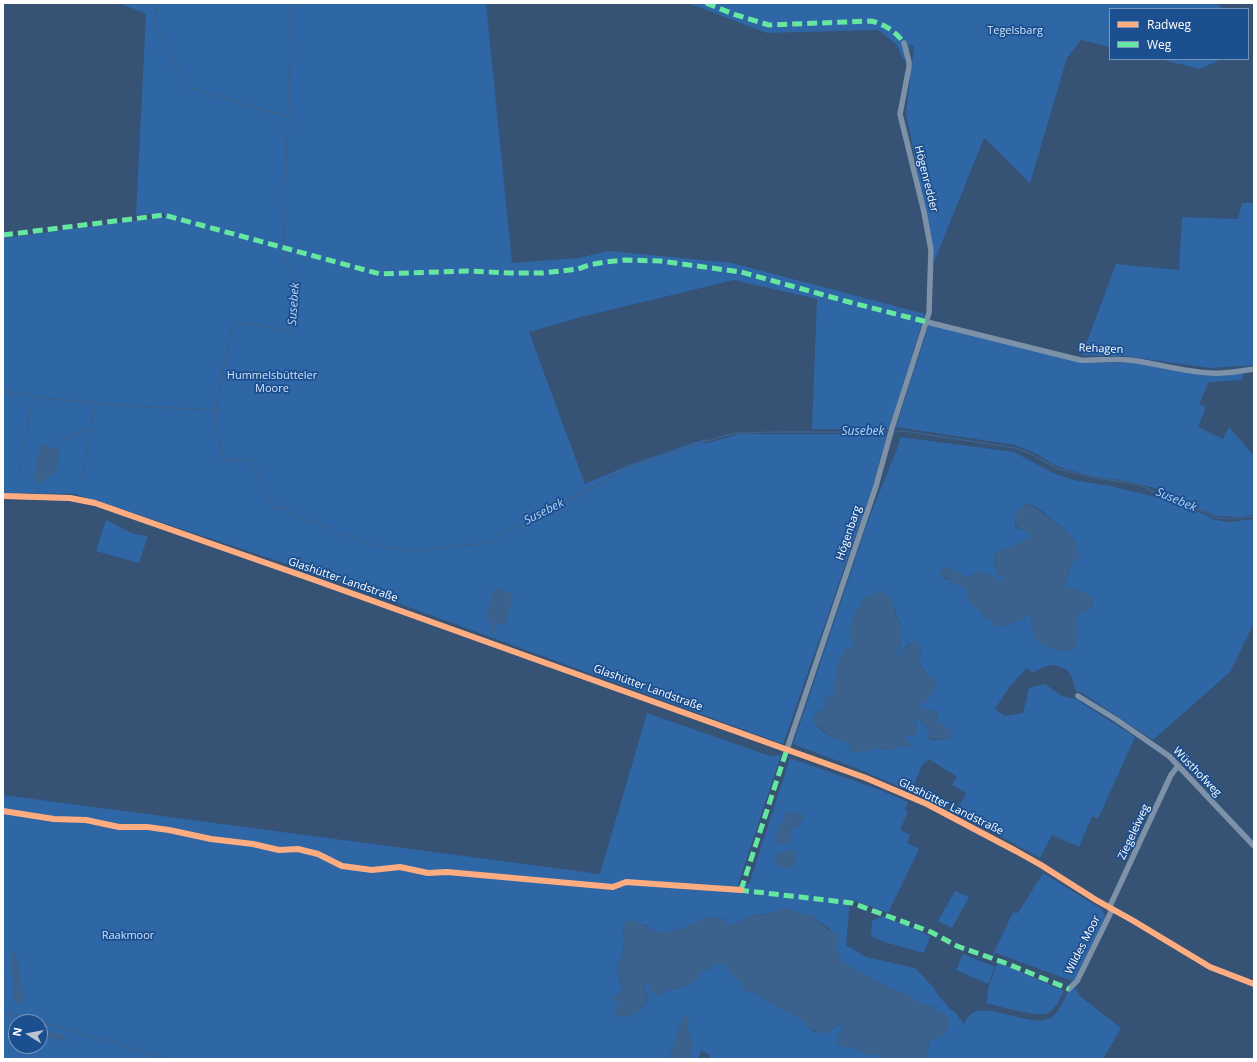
<!DOCTYPE html>
<html>
<head>
<meta charset="utf-8">
<style>
  body { margin:0 }
  #map { position:relative; width:1257px; height:1062px; overflow:hidden; background:#365274; font-family:"Open Sans",sans-serif }
  canvas { display:block }
  .frame { position:absolute; inset:0; border:4px solid #fff; pointer-events:none }
  .legend { position:absolute; left:1109px; top:8px; width:140px; height:52px; box-sizing:border-box; background:#1b4f8f; border:1px solid #7695bc; margin:0; padding:5px 7px; list-style:none; font-size:12px; color:#fff }
  .legend li { display:flex; align-items:center; gap:8px; height:20px }
  .legend b { width:20px; border:1px solid #7695bc }
  .north { position:absolute; left:8px; top:1014px; width:40px; height:40px; box-sizing:border-box; background:#1b4f8f; border:1px solid #7695bc; border-radius:50%; rotate:281deg; font-size:11px; font-weight:700; line-height:16px; text-align:center; color:#fff }
  .north::after { content:''; display:block; margin:auto; width:14px; height:18px; background:#b9c2ce; clip-path:polygon(50% 0,100% 100%,50% 72%,0 100%) }
</style>
</head>
<body>
<div id="map">
<canvas width="1257" height="1062"></canvas>
<div class="frame"></div>
<ul class="legend">
<li><b style="height:5px;background:#ffac80"></b>Radweg</li>
<li><b style="height:5px;background:#66e7a1"></b>Weg</li>
</ul>
<div class="north">N</div>
</div>
<script>
const ctx = document.querySelector('canvas').getContext('2d');
ctx.lineJoin = 'round';
function paint(path, color) { ctx.fillStyle = color; ctx.fill(path, 'evenodd'); }
function trace(path, color, width, dash) { ctx.strokeStyle = color; ctx.lineWidth = width; ctx.lineCap = dash ? 'butt' : 'round'; ctx.setLineDash(dash || []); ctx.stroke(path); }
function label(font, color, halo, rows, align = 'center') {
  ctx.font = font + ' "Open Sans",sans-serif'; ctx.lineWidth = 3.5; ctx.setLineDash([]); ctx.textBaseline = 'middle'; ctx.strokeStyle = halo; ctx.fillStyle = color; for (const [text, x, y, turn = 0] of rows) {
    ctx.save(); ctx.translate(x, y); ctx.rotate((+turn || 0) * Math.PI / 180); ctx.textAlign = isNaN(turn) ? turn : align; if (halo) ctx.strokeText(text, 0, 0); ctx.fillText(text, 0, 0); ctx.restore();
  }
}
const green = new Path2D(`
  M119,3H486L512,263L578,258L609,251L732,263L925,314L889,429H812L817,299L734,280L581,317L529,332L585,484L631,464L705,439V444L739,434H887L873,485L783,744L332,579L125,510L74,494L3,493V238L165,217L164,213L136,215L146,14Z
  M688,3H1214L1225,9H1110V47L1081,40L1067,58L1030,183L984,138L934,262V255L906,113L914,47L910,44L908,60L903,58L896,44L878,30L767,33Z
  M1159,59H1222L1200,69Z
  M1242,203H1254V365L1211,368L1124,356H1100L1082,355L1116,264L1179,270L1182,217L1238,219Z
  M929,324L1078,362L1098,363L1127,362L1167,369L1243,373L1242,380L1209,382L1199,404L1206,407L1198,427L1223,439L1229,427L1254,456V514L1239,517L1218,516L1202,510L1167,492L1133,482L1097,477L1065,469L1053,464L1037,454L1015,445L896,427Z
  M900,437L1014,452L1053,473L1073,480L1110,486L1164,499L1181,504L1216,520L1229,522L1254,519V623L1230,672L1153,740L1082,693L1076,691L1072,677L1066,669L1054,665L1043,667L1033,673L1027,668L1010,686L995,709L1005,716L1023,713L1029,688L1045,684L1062,696L1076,699L1135,737L1098,819L1092,816L1079,847L1052,835L1040,858L961,815L953,813L957,810L966,793L952,785L957,777L929,759L922,765L911,792L856,768L793,744L869,518L899,444ZM1026,504H1030L1035,506L1068,532L1078,545L1076,560L1072,563L1065,584L1066,587L1080,591L1091,596L1093,601L1091,609L1078,614C1077,625 1077,634 1077,644L1071,651C1060,650 1045,649 1038,639C1034,634 1033,624 1030,618L1032,616L1031,614L1027,615L1023,620L1011,623L1007,626L994,623L992,619L984,617L980,610L974,607L967,598V592L962,586L942,577L948,567L965,577L969,578C977,565 992,576 1000,581L1003,580V577L993,562L996,552C1005,549 1028,543 1031,534L1029,531C1026,530 1022,530 1019,529C1008,523 1021,509 1026,504ZM875,594L895,608L897,617L901,625V641L897,654L898,656L900,655L909,643L921,650L918,662L928,674L937,683C935,692 928,699 921,705L920,708L922,710L935,711L938,712V721L944,727L947,728L948,740H931L928,737L931,732L919,720H917L914,721L917,726L915,735L909,734L906,737L907,741L912,744L906,745H900L889,750C876,747 863,748 849,748L850,746L849,742C844,740 837,740 833,738C825,733 812,726 814,716C822,709 827,711 824,699L828,697L831,699L833,696L837,671L854,650L856,649L850,636L851,626L852,620L864,598Z
  M106,520L134,534L148,536L139,563L96,551Z
  M647,713L770,756L781,755L738,885L749,884L790,758L880,790L908,802L905,810L908,812L900,830L910,835L907,843L919,849L888,913L850,899L846,945L866,957L915,968L934,988L938,995L950,1009L955,1012L964,1024C966,1021 968,1016 971,1014C987,1001 1035,1030 1052,1017C1059,1012 1066,996 1070,988L1076,989L1080,996L1121,1028L1103,1059H925L930,1040L938,1038L945,1014L938,1012L933,1007L917,1003L908,994L891,989L844,963L838,953L831,931L828,927L817,921L813,916L806,914L799,915L796,912L772,913L750,916L730,926L727,925L723,919L718,917H713L702,920L685,928L661,933L654,931L646,925L626,922C620,931 624,932 624,940C624,944 623,949 623,953C622,959 615,964 617,971C619,981 629,987 616,996L619,1004L616,1015C626,1019 644,1012 647,1001C648,997 646,992 644,988L646,984H649L652,987V992L658,996H660L665,991L690,985L703,970L709,969L719,963L723,964L741,983L745,991L752,992L774,1005L800,1018L814,1032L818,1033L829,1031L838,1025L841,1024L842,1026L837,1037V1042L842,1046L854,1047L868,1055C874,1052 880,1055 884,1059H710L709,1054L701,1051L698,1059H688C697,1045 690,1033 681,1022L675,1042L668,1059H3V795L600,874ZM16,1022H40V1046H16Z
  M1043,873L1103,910L1105,917L1074,980L1072,981L996,953L991,959L1013,912L1018,913Z
  M955,891L969,897L952,928L938,921Z
  M884,916L930,936L924,953L884,942L871,936L872,920Z
  M963,954L995,967L988,984L956,970Z
  M998,962L1064,991C1060,998 1056,1009 1048,1013C1039,1018 998,1006 986,1003L989,985Z`);
const water = new Path2D(`
  M40,445L56,448L59,450L57,470L44,481L35,484C32,474 38,456 40,445Z
  M1030,504L1068,532L1078,545V551L1080,556L1072,563L1065,584L1066,587C1076,589 1085,592 1093,597C1092,613 1089,609 1078,614C1077,626 1082,644 1071,651C1063,650 1055,651 1048,648C1043,645 1041,642 1034,639C1031,632 1035,626 1030,619L1032,616L1031,614L1027,615L1023,620L1011,623L1004,627L993,626L994,621L990,618L984,617L980,610L974,607L970,602L967,598V592L962,586L951,582L947,578L939,576L940,571L948,567L965,577L969,578C977,565 991,575 1000,581L1003,580V577L999,576L996,572L997,566L993,562L996,552L1024,541L1030,537V533L1017,527C1012,517 1019,505 1030,504Z
  M494,588L513,594L506,623L498,624L492,635L490,634L491,624L486,616Z
  M879,591C893,594 894,607 897,618C899,622 902,625 902,630C902,639 899,646 897,654L898,656L900,655L912,641H915L921,647L918,662C921,666 925,672 929,675C931,677 935,678 936,681C940,689 926,701 921,705L920,708L922,710L937,711L938,721L952,732V736L948,740L930,739L928,736L931,731L919,720H917L914,722L918,728L917,733L915,735L909,734L906,737L907,741L913,745L911,748L901,745L894,750L877,748L867,751L851,752L849,750L850,746L849,742L833,738L814,723V716C824,708 826,712 824,697L826,698L829,695L831,699C834,695 833,691 834,686C835,675 839,653 848,647L856,649C855,645 851,642 850,637C847,623 859,610 864,598L875,594Z
  M787,812L801,813L803,815V819L798,826L792,828L791,836L788,843C783,846 778,845 775,840L777,836C775,828 783,825 786,817L785,814Z
  M789,850L795,852L797,863L791,868H781L776,862V856L779,852Z
  M783,909L794,910L799,915L806,914L813,916C819,923 828,930 837,934L838,938V953L844,963L891,989L908,994L917,1003L931,1006L938,1012L945,1014L949,1019L950,1026L942,1036L930,1040L925,1059H884C878,1053 873,1054 865,1055L854,1047L839,1046C835,1038 839,1033 842,1026L841,1024L838,1025L825,1033H818L807,1026L800,1018L774,1005L752,992L742,990L741,983L723,964L719,963L709,969L703,970L697,980L692,984L665,991L660,996H658L652,992V987L649,984H646L644,988C650,1005 644,1008 630,1017L618,1016L615,1013L619,1004L618,1002H614L613,996L620,993C628,980 617,980 617,970C617,962 622,959 623,953C623,949 624,944 624,940C624,932 620,931 626,922C638,915 647,931 659,932C664,933 682,929 686,927C695,923 708,915 718,917C724,918 725,925 731,926L750,916L768,914Z
  M11,953H15L16,955L23,992V1001L20,1003L16,1002L14,1000Z
  M688,1016L689,1019L687,1030L693,1041L692,1053L688,1059H668L675,1042L681,1022L684,1017Z
  M40,1029L64,1036L65,1041L64,1047L61,1040L48,1038L40,1049L34,1050L35,1046H40Z`);
const stream = new Path2D(`
  M154,3L158,4L154,23L186,87L288,117
  M284,246L291,3
  M284,251V258L286,263L293,268L296,272L294,298L293,330L289,332C277,330 241,317 232,326L217,399L216,427L224,459L226,461L242,459H250L274,508L278,509L285,506L291,513L330,529
  M3,391L44,398L129,406L216,410
  M892,432L904,431L1016,448L1029,453L1058,469L1102,479L1138,484L1157,494L1170,497L1218,518L1228,519L1254,516
  M63,440L80,432L91,429
  M19,476L32,401
  M82,479L96,402
  M332,530C335,533 339,533 343,535C365,542 386,549 409,551L480,544
  M483,543L492,542L495,538L501,534L520,526L540,515L548,507L558,506L632,465L723,436L737,433L778,432H888
  M3,1012L40,1022
  M40,1022L108,1041L166,1059`);
const minor = new Path2D(`
  M927,322L1080,360C1096,361 1113,358 1129,360C1157,363 1183,372 1211,373C1226,374 1240,371 1254,369
  M3,496L70,498L95,503L309,578L866,778L927,804L1016,851L1041,865L1096,900L1132,920L1210,967L1254,984
  M1078,696L1117,720L1169,756L1254,846
  M787,749L876,486L892,428L929,313L931,250L924,212L900,114L909,67V62L904,43
  M1109,908L1171,775L1178,766
  M1069,989L1077,981L1112,910`);
const quiet = new Path2D(`
  M706,3L733,14L769,25L871,21C885,24 896,32 904,43
  M3,235L164,215L380,274L467,271L510,273H543L578,269L589,265L605,262L625,260L660,261L741,272L849,302L927,322
  M739,890L852,903L931,932L957,946L1008,964L1069,989
  M741,890L787,749`);
const cycleway = new Path2D(`
  M3,496L70,498L95,503L309,578L866,778L927,804L1016,851L1041,865L1096,900L1132,920L1210,967L1254,984
  M3,811L54,819L86,820L119,827H147L169,830L211,839L253,844L279,850L298,849L318,854L342,866L372,870L400,867L428,873L447,872L613,887L626,882L741,890`);
const parkNames = [
  ["Tegelsbarg",1015,31],
  ["Hummelsbütteler",272,376],
  ["Moore",272,389],
  ["Raakmoor",128,936]
];
const streetNames = [
  ["Högenredder",926,179,76],
  ["Rehagen",1101,349,2],
  ["Högenbarg",849,533,-71],
  ["Glashütter Landstraße",343,580,19],
  ["Glashütter Landstraße",648,688,20],
  ["Wüsthofweg",1197,772,46],
  ["Glashütter Landstraße",951,807,26],
  ["Ziegeleiweg",1134,832,-65],
  ["Wildes Moor",1083,945,-63]
];
const waterNames = [
  ["Susebek",294,304,-86],
  ["Susebek",863,432],
  ["Susebek",1176,500,23],
  ["Susebek",544,512,-27]
];
paint(green, '#2f66a5');
paint(water, '#3b618d');
trace(stream, '#3b618d', 1.5);
trace(minor, '#7d92a8', 5.5);
trace(quiet, '#66e7a1', 5, [10, 5]);
trace(cycleway, '#ffac80', 6);
label('11px', '#cfe3fa', '#1b4f8f', parkNames);
label('11px', '#fff', '#1b4f8f', streetNames);
label('italic 12px', '#b5d3f5', '#1b4f8f', waterNames);
</script>
</body>
</html>
